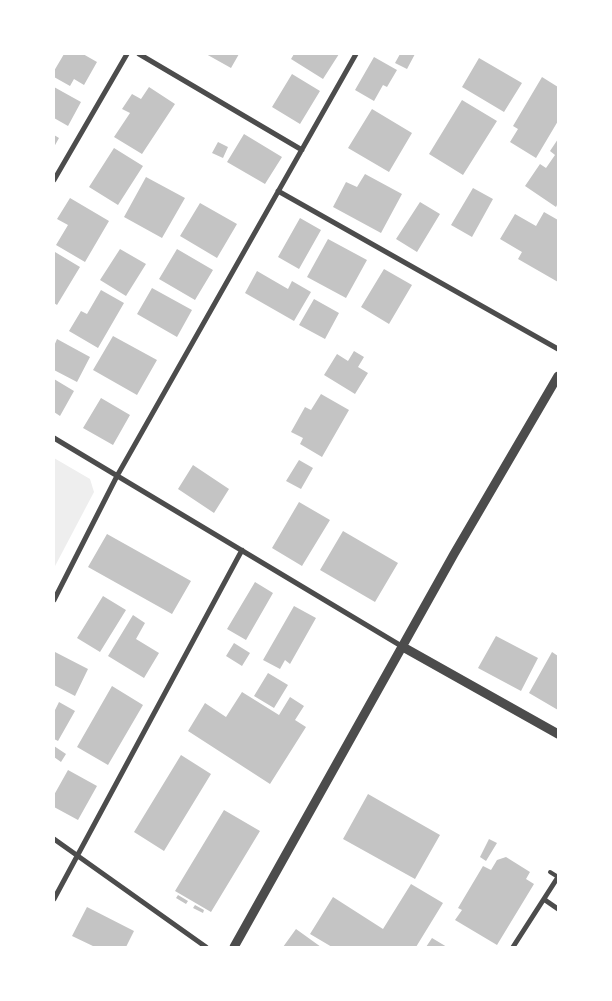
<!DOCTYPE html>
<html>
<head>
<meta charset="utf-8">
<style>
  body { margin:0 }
  #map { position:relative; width:612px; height:1001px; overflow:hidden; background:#fff; font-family:"Source Sans 3",sans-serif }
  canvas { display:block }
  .frame { position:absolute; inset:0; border:55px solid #fff; pointer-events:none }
</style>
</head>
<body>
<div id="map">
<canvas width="612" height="1001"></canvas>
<div class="frame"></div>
</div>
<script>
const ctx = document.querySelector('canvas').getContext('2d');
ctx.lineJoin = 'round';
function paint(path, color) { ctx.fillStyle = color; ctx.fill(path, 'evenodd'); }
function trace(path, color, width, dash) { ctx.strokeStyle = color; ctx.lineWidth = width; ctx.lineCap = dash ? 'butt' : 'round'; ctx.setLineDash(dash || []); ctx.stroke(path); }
const green = new Path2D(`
  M54,458L90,479L94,492L54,568Z`);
const building = new Path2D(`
  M64,54H83L97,62L84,85L74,79L70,86L54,77V71Z
  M206,54H239L231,68Z
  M294,54H339L323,79L291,59Z
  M400,54H415L407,69L395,63Z
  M374,57L397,70L387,87L383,85L374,101L355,90Z
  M479,58L522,83L504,112L462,87Z
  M292,74L320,91L300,124L272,107Z
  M542,77L558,87V121L536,158L510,142L518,129L513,126Z
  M54,87L81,102L68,126L54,118Z
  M149,87L175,104L142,154L114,137L130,113L122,109L132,94L141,99Z
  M462,100L497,121L463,175L429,154Z
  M372,109L412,133L389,172L348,148Z
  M244,134L282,157L265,184L227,162Z
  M54,135L59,138L54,147Z
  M558,139V203L556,207L525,186L540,164L546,168L555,155L550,151Z
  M218,142L228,147L223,158L212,153Z
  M114,148L143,166L118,205L89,187Z
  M365,174L402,194L381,233L333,207L346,182L357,187Z
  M146,177L185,198L162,238L124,217Z
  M473,188L493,199L472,237L451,225Z
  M70,198L109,221L85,262L56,245L68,225L57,219Z
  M420,202L440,214L417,252L396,239Z
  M200,203L237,224L217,258L180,236Z
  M544,212L558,220V282L518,259L522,252L500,239L515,214L536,226Z
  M300,218L321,230L299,269L278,257Z
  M328,239L367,260L346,298L307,277Z
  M120,249L146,264L126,296L100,280Z
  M177,249L213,270L195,300L159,279Z
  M55,252L80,267L57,305L54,303Z
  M384,269L412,285L389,324L361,307Z
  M257,271L288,289L292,281L311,292L294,321L245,293Z
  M152,288L192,310L177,337L137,314Z
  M101,290L124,303L98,348L69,331L81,311L87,314Z
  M314,299L339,313L325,339L299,325Z
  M113,336L157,360L137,395L93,370Z
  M57,339L90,357L77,382L54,370V346Z
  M354,351L364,357L358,367L368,373L355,394L324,375L337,354L348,361Z
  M54,379L74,391L60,416L54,412Z
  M321,394L349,410L322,457L300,444L303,438L291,432L305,407L311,410Z
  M101,398L130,415L113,445L83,428Z
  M299,460L313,468L301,489L286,481Z
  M193,465L229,489L214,513L178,489Z
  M299,502L330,520L302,566L272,548Z
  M343,531L398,563L375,602L320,570Z
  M107,534L191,581L172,614L88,567Z
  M255,582L273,593L246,640L227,629Z
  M103,596L126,610L100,652L77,638Z
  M294,606L316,618L290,664L285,660L280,669L263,660Z
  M133,615L145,623L136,639L159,653L144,678L108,656Z
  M496,636L538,658L521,691L478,668Z
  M234,643L250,653L242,666L226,656Z
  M55,652L88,669L75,696L54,685Z
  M552,652L558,656V710L529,693Z
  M268,673L288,685L274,708L254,696Z
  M112,686L143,705L108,765L77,747Z
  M242,692L279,715L290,697L304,706L295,720L306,727L270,784L188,731L205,703L226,717Z
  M59,702L75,711L58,741L54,739V712Z
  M54,746L66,754L61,762L54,757Z
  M181,755L211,774L164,851L134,832Z
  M68,770L97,786L78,820L54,807V795Z
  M368,794L440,835L415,879L343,839Z
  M224,810L260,831L211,912L175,891Z
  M489,839L497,843L486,861L480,857Z
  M506,857L530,872L526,879L534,884L497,945L455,920L462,910L458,908L483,866L491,870L497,860Z
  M411,884L443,903L416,947H332L310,934L333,897L383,929Z
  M178,895L188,901L186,904L176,898Z
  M195,905L204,910L203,913L193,908Z
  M87,907L134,931L126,947H95L72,936Z
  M296,929L321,947H283Z
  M432,938L447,947H426Z`);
const service = new Path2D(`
  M550,872L558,877`);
const minor = new Path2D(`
  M139,54L302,150
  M54,180L127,54
  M278,191L558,349
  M54,438L403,647
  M54,600L117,476L356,54
  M54,839L206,947
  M54,899L242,550
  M545,900L558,909
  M513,947L558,877`);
const tertiary = new Path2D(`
  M403,647L558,734
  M234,947L454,554L558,376`);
paint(green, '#eee');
paint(building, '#c4c4c4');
trace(service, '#4c4c4c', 4);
trace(minor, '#4c4c4c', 5);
trace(tertiary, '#4c4c4c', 9);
</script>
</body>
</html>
